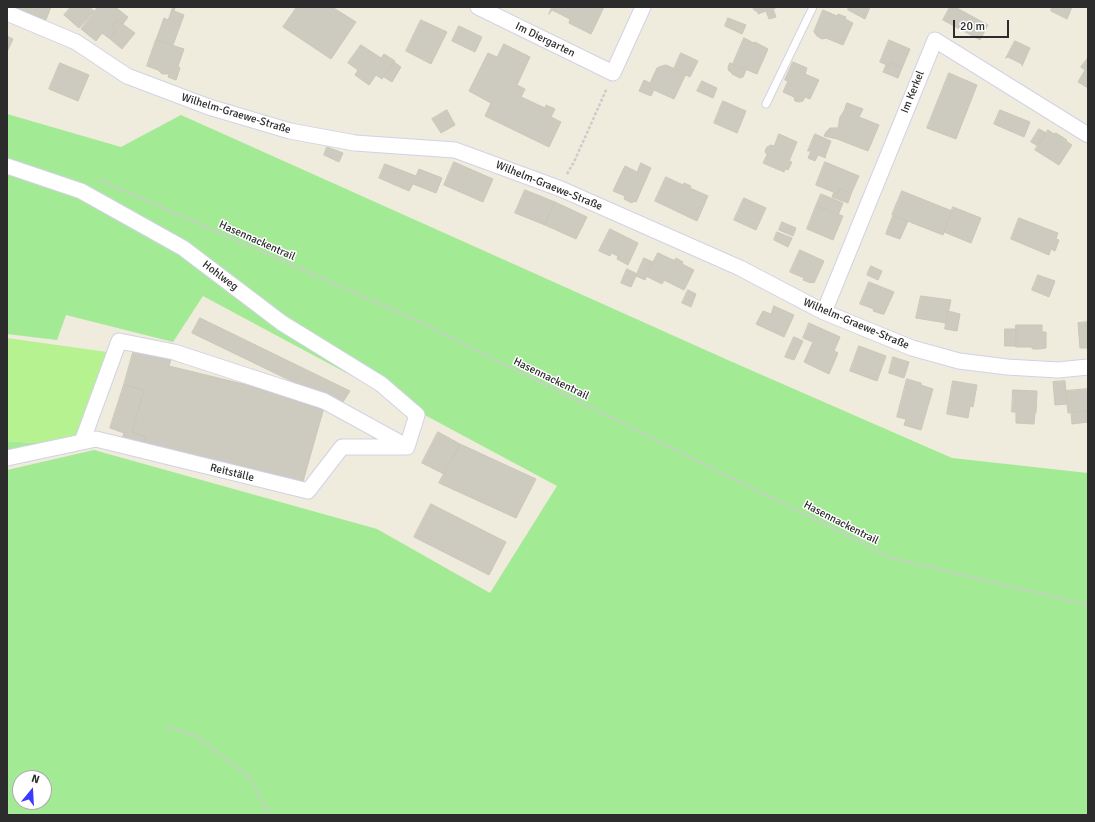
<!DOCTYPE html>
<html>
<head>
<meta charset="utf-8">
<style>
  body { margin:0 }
  #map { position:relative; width:1095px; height:822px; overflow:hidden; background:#efebdd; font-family:Signika,sans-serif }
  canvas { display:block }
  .frame { position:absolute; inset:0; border:8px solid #2c2c2c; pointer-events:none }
  .north { position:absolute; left:12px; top:770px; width:40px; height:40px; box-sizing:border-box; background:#fff; border:1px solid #ababab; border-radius:50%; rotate:18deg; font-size:11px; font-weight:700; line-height:16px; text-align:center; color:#2c2c2c }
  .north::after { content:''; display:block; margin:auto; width:14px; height:18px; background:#3a3bff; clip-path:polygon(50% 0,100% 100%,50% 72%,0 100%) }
  .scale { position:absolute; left:953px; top:20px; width:56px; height:18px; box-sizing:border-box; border:2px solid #2c2c2c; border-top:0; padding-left:5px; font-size:12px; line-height:14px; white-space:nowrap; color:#2c2c2c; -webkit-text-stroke:3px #fff; paint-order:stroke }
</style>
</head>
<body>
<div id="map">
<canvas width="1095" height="822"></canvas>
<div class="frame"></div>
<div class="north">N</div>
<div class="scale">20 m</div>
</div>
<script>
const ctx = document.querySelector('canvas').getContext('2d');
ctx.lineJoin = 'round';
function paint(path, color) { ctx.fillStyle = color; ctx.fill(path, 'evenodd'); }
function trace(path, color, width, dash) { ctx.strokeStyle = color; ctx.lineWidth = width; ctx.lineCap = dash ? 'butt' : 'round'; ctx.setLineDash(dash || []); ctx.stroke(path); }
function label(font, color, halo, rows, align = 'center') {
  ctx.font = font + ' Signika,sans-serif'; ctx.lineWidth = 3; ctx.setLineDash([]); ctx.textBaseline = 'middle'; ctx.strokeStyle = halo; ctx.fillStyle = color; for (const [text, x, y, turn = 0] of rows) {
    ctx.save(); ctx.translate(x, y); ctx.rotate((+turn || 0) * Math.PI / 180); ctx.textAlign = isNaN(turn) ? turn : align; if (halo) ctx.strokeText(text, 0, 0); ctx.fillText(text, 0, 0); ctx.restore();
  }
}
const green = new Path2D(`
  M7,114L121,147L181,115L730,361L952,458L1088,473V815H7V470L94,450L377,529L490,593L557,486L203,296L173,342L66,315L57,340L7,334ZM20,778H44V802H20Z
  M7,441L46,444L7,452Z`);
const pitch = new Path2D(`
  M7,338L107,352L78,437L46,444L7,441Z`);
const building = new Path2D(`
  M7,7H51L45,22Z
  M71,7H89L94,11L79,28L64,15Z
  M98,7H115L128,17L123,24L117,20L112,27L116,30L110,39L102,33L96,41L81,29Z
  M173,7L175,8L174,11L184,15L173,45L156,40L164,18L168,20Z
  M297,7H332L356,22L331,59L283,27Z
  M552,7H604L591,34L569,23L570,19L552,10L549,14Z
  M753,7H778L773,9L776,17L769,19L766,11L758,14V12L754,10Z
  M849,7H870L865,19L848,10Z
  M950,7H955L988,25L980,40L943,20Z
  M1052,7H1072L1067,19L1051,11Z
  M823,10L837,16L838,14L846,17L845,19L853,23L843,45L826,38L822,39L817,36L814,32Z
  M728,18L746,25L742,34L725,26Z
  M117,20L135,33L122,49L110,39L116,30L112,27Z
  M421,20L447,32L431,64L406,51Z
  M459,26L482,37L475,52L452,41Z
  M7,36L13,39L7,52Z
  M744,38L754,43L755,42L768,49L757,74L733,64Z
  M156,40L184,49L178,66L180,68L176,80L168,77L169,74H162L158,70L147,66Z
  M889,40L910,49L902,68L891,62L889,66L880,62Z
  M1015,41L1030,48L1022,66V64L1008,57L1006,58Z
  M504,44L530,57L517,85L525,89L521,97L545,108L546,105L555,109L551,117L561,122L549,147L485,116L491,103L469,91L488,53L497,57Z
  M361,45L381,58L384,54L395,61L382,79L376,75L369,85L355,75L358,70L348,63Z
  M681,53L698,61L690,77L674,69Z
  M1088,58V88L1078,82L1085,70L1081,67Z
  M394,62L401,67L392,82L384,77Z
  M793,62L807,68L805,74L819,80L810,99L805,97L803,101L799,102L795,101L794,97L783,92L788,81L785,80Z
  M891,62L902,68L898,78L883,72L886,65L889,66Z
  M60,63L89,75L78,101L49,89Z
  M730,63L746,70L743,77L740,78L732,74L731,72L729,71L728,68Z
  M666,65L686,74L674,99L654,90L651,96L639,91L644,80L650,83L657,68Z
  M949,73L977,85L956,139L927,128Z
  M702,81L717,88L713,98L697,91Z
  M723,101L746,111L737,133L714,123Z
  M847,103L863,109L859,117L879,125L868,151L837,139L824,136L826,132L830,128H838L840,117L844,111Z
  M447,110L455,125L441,133L432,119Z
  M1000,110L1030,122L1024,137L994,124Z
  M1039,129L1046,133L1038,146L1031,142Z
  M1048,130L1054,134L1056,133L1067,140L1066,141L1072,145L1059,165L1035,150Z
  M779,134L797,142L789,161L792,162L788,170L785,169L784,172L763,163L767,155L765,151L767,147L771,145L774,146Z
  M815,134L831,141L825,157L826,158L818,155L815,161L808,158L811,151H808Z
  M327,147L343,153L339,162L324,155Z
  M454,162L493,179L483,202L444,185Z
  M825,162L859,176L851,194L840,189L838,194L816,185Z
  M641,163L651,168L636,202L634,201L632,203L624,199L625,196L613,191L625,166L637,172Z
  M385,164L416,176L419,169L442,178L436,193L413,184L409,191L379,178Z
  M666,177L683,185L684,183L691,186L690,188L708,196L697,221L655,201Z
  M840,189L851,194L848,203L832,197L834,192L838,194Z
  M525,190L555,202L545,225L515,213Z
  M902,191L952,211L943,235L892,215Z
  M821,194L843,203L838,215L816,206Z
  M744,198L766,208L756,230L734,220Z
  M555,202L587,217L576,239L545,225Z
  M816,206L843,216L833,240L807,229Z
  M953,207L981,218L971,243L944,232Z
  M893,216L908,221L900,239L886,234Z
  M1019,218L1058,233L1056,239L1059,240L1055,251L1051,249L1049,255L1011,239Z
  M782,222L796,228L793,236L779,230Z
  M610,229L638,243L628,265L617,259L618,256L611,253L610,256L599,251Z
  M777,232L792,238L788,247L774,240Z
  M800,250L824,261L814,283L812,282L811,283L803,280L804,278L790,272Z
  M658,253L673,260H675L676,258L683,262L682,264L694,270L684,290L664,280L662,284L646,276Z
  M644,258L653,262L645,280L636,276Z
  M871,266L882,271L878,280L867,275Z
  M627,269L637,274L631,287L621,283Z
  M1038,275L1055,281L1049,297L1032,290Z
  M869,282L894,292L884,314H882L873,311L874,309L860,304Z
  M688,290L696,294L691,307L682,303Z
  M921,296L951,300L946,323L916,318Z
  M774,306L794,315L784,337L756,324L763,311L771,314Z
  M948,311L960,314L957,331L945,329Z
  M200,318L350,391L341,405L192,333Z
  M1088,322V348H1080L1078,323Z
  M809,323L840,337L834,351L838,353L829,374L804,362L813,342L803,338Z
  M1016,325H1042V332H1046V348L1039,349H1033L1031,347H1016Z
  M1005,329H1016V346H1005Z
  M794,337L803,341L794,360L785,357Z
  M859,346L886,356L877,381L850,371Z
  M134,349L171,359L169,366L325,404L302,485L144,444L146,437L132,432L144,390L124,385Z
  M893,357L909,362L904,378L889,373Z
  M907,379L921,383V385L933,389L921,430L904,425L906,419L897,417Z
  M953,381L977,385L973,407L970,406L968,418L947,414Z
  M1065,381L1067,404L1055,405L1053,382Z
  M124,385L144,390L132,432L146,437L144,445L122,439L124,433L110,428Z
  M1088,389V411L1068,413L1066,391Z
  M1013,390L1037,391L1036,413H1035L1034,424L1016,423V412H1012Z
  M1088,411V422L1072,424L1071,413Z
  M438,432L460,444L444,474L422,463Z
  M460,444L536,479L516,518L439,483Z
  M431,504L506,542L489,575L414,537Z`);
const path = new Path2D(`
  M567,174L574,162L607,88
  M100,180L414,319L892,558L1088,605
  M167,726L196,736L250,778L270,815`);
const lane = new Path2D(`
  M766,104L813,7`);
const street = new Path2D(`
  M478,7L613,73L643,7
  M7,13L76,42L127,76L209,107L290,131L355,143L455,150L561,189L740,268L824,312L912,348L959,361L1007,367L1058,370L1088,367
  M7,166L81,191L183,248L282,323L381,384L417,415L407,447H342L308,491L96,439L7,458
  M824,312L935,40L1088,135
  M82,442L119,341L174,352L324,401L406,446`);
const streetNames = [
  ["Im Diergarten",545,40,26],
  ["Im Kerkel",913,92,-68],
  ["Wilhelm-Graewe-Straße",236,114,17],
  ["Wilhelm-Graewe-Straße",549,186,22],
  ["Hasennackentrail",257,241,24],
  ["Hohlweg",220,276,37],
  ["Wilhelm-Graewe-Straße",856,324,23],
  ["Hasennackentrail",551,379,26],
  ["Reitställe",232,473,14],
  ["Hasennackentrail",841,523,27]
];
paint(green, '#a3ea95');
paint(pitch, '#b6f290');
paint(building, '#cdcac0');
trace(building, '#cbc7b6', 1);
trace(lane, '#d2d2e6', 9);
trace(street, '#d2d2e6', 17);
trace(path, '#ccc', 2.5, [3, 2]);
trace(lane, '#fff', 7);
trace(street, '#fff', 15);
label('11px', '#2c2c2c', '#fff', streetNames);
</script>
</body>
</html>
